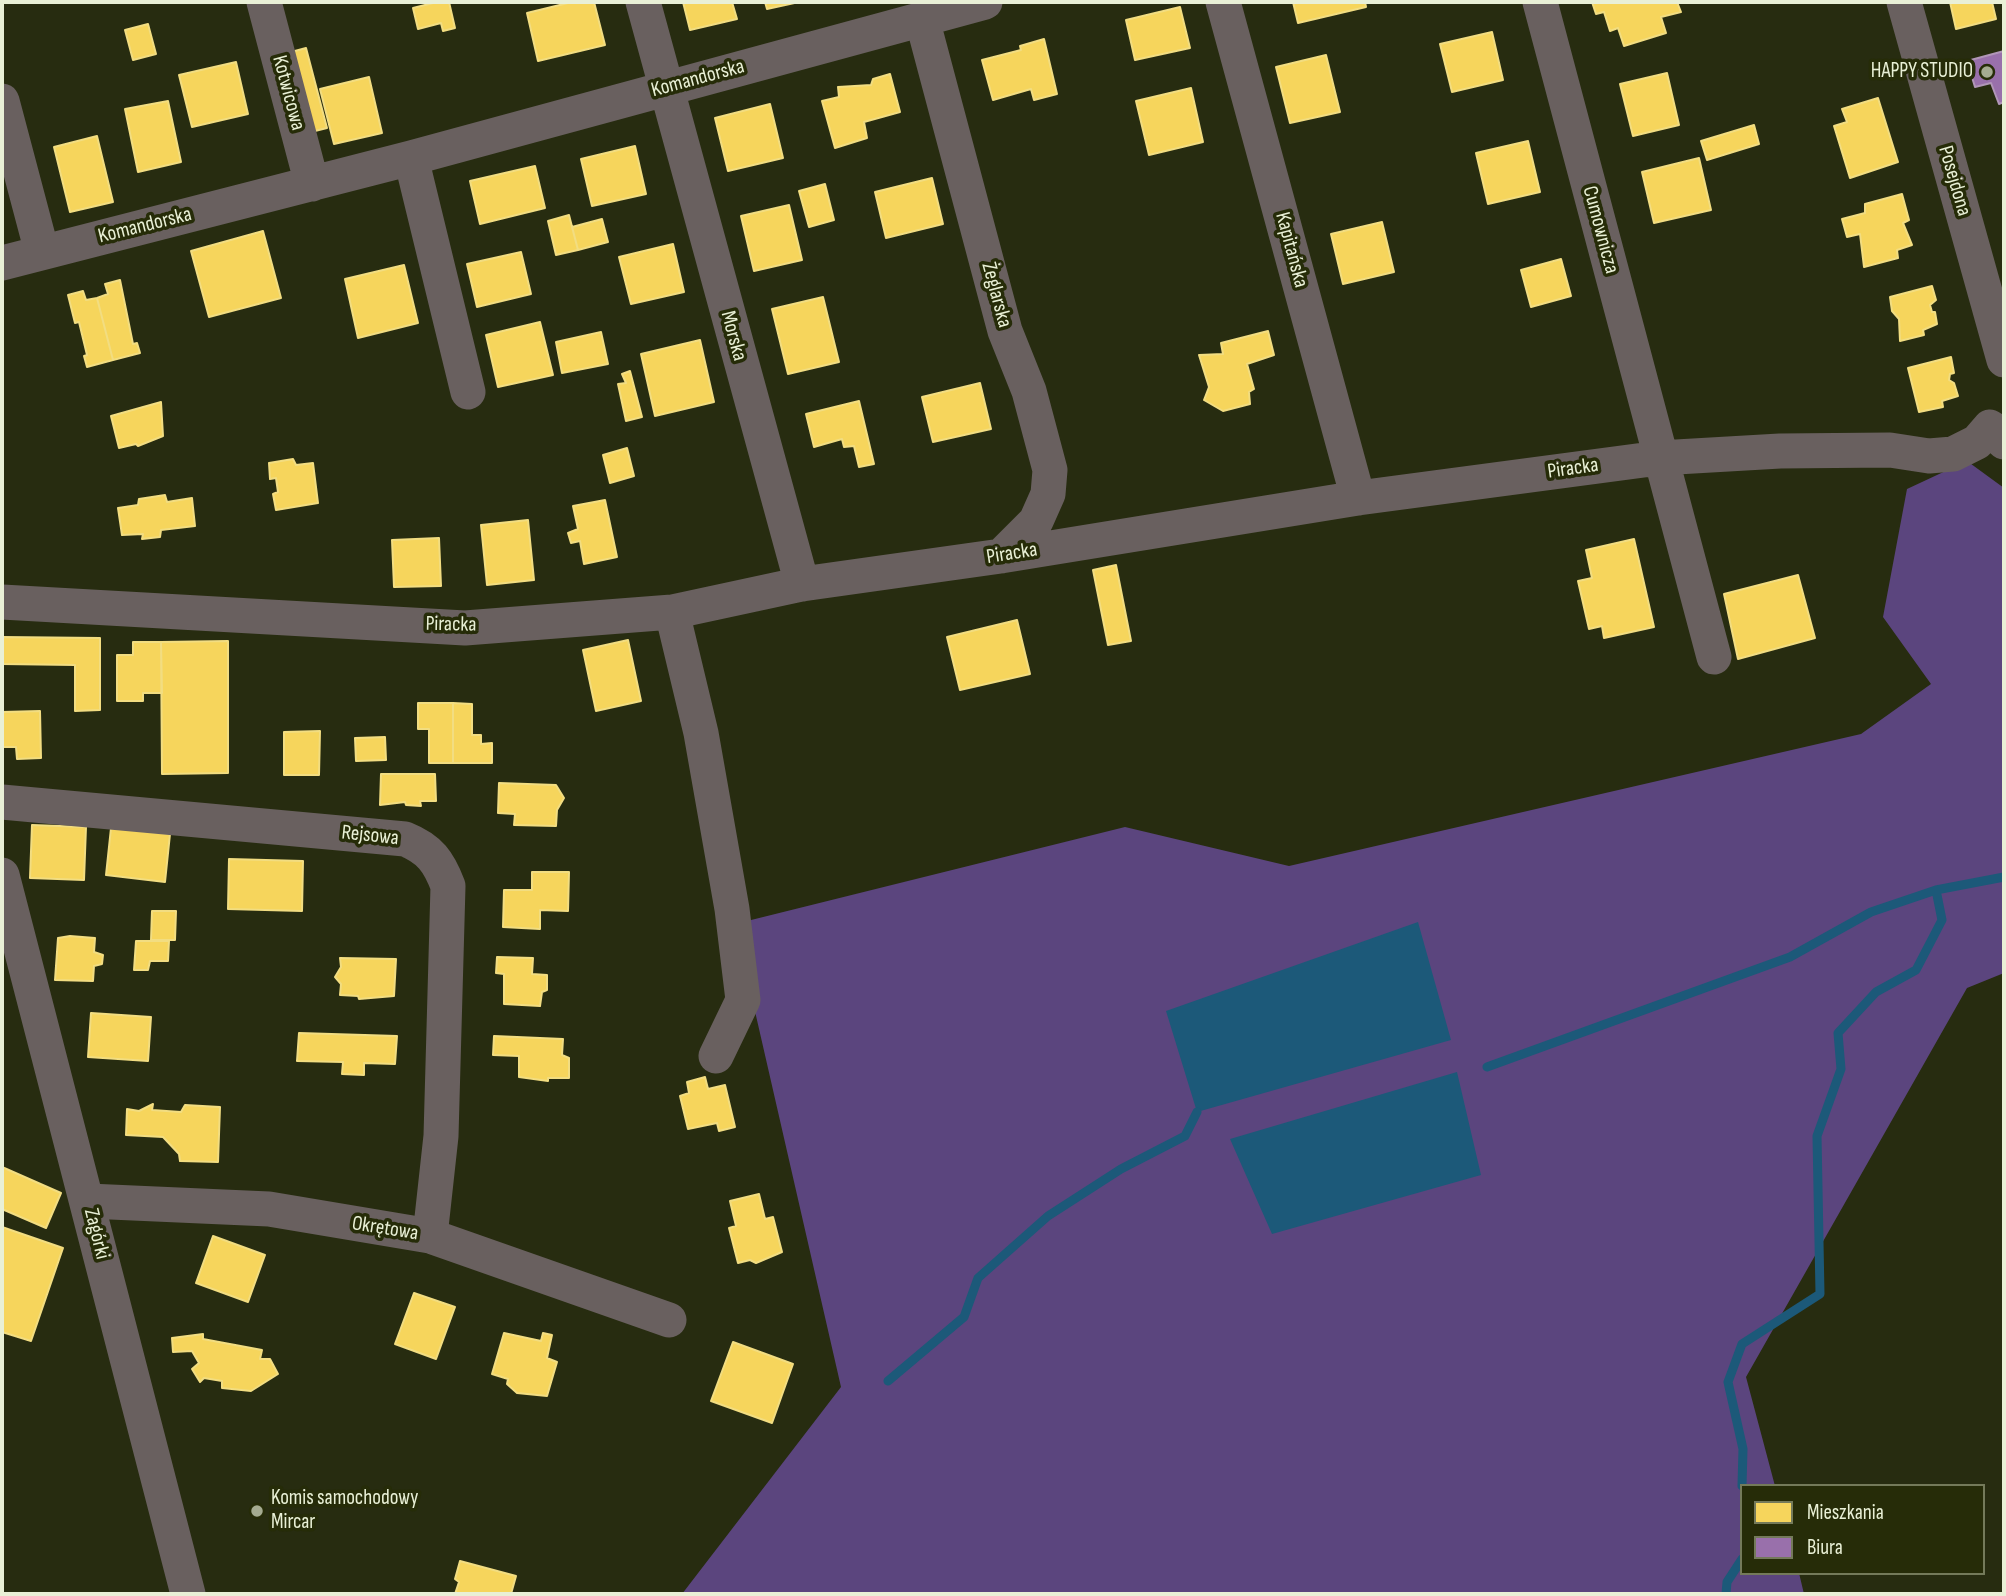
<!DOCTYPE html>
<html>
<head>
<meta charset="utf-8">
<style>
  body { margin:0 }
  #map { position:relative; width:2006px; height:1596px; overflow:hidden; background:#272c10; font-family:"Sofia Sans Condensed",sans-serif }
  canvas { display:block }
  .frame { position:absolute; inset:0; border:4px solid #e9f0d6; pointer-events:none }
  .legend { position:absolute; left:1740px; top:1484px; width:245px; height:91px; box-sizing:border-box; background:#262c08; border:2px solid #747a5a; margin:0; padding:9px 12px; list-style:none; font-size:21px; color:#e9f0d6 }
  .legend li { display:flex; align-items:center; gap:14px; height:35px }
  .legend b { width:35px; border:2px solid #747a5a }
</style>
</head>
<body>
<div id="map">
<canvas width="2006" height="1596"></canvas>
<div class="frame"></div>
<ul class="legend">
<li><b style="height:19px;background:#f6d55c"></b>Mieszkania</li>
<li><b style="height:19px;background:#9970ab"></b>Biura</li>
</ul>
</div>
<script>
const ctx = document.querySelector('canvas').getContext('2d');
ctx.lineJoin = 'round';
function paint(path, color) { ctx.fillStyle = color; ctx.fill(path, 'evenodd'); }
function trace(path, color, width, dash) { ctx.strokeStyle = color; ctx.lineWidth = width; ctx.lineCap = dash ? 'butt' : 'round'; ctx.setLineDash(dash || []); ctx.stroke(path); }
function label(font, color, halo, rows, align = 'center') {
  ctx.font = font + ' "Sofia Sans Condensed",sans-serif'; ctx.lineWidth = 7; ctx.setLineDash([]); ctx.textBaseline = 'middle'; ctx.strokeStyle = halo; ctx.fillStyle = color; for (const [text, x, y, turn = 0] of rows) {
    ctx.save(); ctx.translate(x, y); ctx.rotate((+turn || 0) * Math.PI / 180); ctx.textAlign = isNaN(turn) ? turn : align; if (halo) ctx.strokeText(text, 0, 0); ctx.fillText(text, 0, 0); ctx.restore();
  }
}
const forest = new Path2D(`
  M1967,461L2004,488V973L1967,988L1746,1377L1775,1486H1742V1573H1799L1804,1594H682L841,1387L735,924L1125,827L1289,866L1861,734L1931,684L1883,617L1907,489Z`);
const water = new Path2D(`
  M1418,922L1451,1040L1197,1112L1166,1011Z
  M1457,1072L1481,1175L1272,1234L1230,1139Z`);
const homes = new Path2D(`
  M437,2H449L455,28L443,31L441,23L418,29L413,8Z
  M572,2H594L605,45L538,61L527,13Z
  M683,2H732L737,19L690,30Z
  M765,2H799L767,9Z
  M1293,2H1365L1366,7L1298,23Z
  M1592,2H1677L1681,12L1661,17L1666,33L1624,46L1618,28L1610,31L1604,12L1596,14Z
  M1950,2H1992L1996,19L1956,29Z
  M1180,7L1190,48L1135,60L1126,20Z
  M148,24L156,54L133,60L125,30Z
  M1492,32L1503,80L1452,92L1440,44Z
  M1044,39L1057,94L1034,100L1031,89L993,100L982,60L1021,50L1020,46Z
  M306,48L327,128L311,132L291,52Z
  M1326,55L1340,112L1290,123L1276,67Z
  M236,62L248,114L192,127L179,75Z
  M1667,73L1679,125L1633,136L1620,84Z
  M890,74L900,112L864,122L867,138L835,148L822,101L839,97L838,87L871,85L873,79Z
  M369,77L382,133L334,144L320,89Z
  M1191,88L1203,142L1149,155L1136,101Z
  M1878,98L1898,162L1850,178L1834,126L1847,122L1842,109Z
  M168,101L181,162L138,172L125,109Z
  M770,104L783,158L728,171L715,118Z
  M1754,125L1759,144L1707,160L1701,141Z
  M97,136L113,202L70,212L54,147Z
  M1528,141L1540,192L1488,204L1476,153Z
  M635,146L646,194L592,206L581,159Z
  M1699,158L1711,210L1654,223L1642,172Z
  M535,166L545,208L480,224L470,181Z
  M932,178L943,224L886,238L875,192Z
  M825,184L834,220L809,227L799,191Z
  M1902,194L1909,220L1903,223L1912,245L1897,250L1898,258L1864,267L1860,234L1847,237L1842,219L1865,213V204Z
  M789,205L802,260L754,271L741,216Z
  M569,215L578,250L556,255L548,221Z
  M602,219L608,242L578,250L572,227Z
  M1382,222L1394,272L1343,284L1331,234Z
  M263,231L281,298L209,317L191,251Z
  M673,244L684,292L631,304L619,257Z
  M521,252L531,294L477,307L467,264Z
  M1561,259L1571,296L1531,307L1521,270Z
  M404,265L418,323L358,338L345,279Z
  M120,280L133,344L137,343L140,353L113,360L97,298L108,294L105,284Z
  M1932,286L1936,300L1930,305L1932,312H1935L1937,324L1923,330L1924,335L1900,341L1899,319L1892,311L1890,297Z
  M83,291L86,300L97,298L113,360L87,367L84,356L87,355L79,322L75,323L68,295Z
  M823,297L839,362L788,374L772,309Z
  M540,322L553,375L498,387L486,335Z
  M1268,331L1274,355L1247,364L1254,389L1249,392L1250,404L1223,411L1204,400L1209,387L1199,355L1223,354L1221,343Z
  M601,332L608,364L562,373L556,342Z
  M700,340L714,402L655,416L641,354Z
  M1951,357L1954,373L1950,374L1949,380L1954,383L1958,396L1942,401L1943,407L1919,412L1908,368Z
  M630,371L642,417L626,421L618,384L626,383L622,374Z
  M980,383L991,429L933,442L922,397Z
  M859,401L874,464L859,467L854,446L844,447L842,439L814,447L806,414Z
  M161,402L163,436L138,446L136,444L119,448L111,416Z
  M627,448L634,476L610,483L603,455Z
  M293,459L296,465L313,463L318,503L276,510L273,494L278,492L276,478L270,479L269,463Z
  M165,495L167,502L192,498L195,526L161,530L160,537L142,539L143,534L122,535L118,508L138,505L139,499Z
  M605,500L617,557L584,564L580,541L571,543L568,533L578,529L573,506Z
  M528,520L534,580L487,585L481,525Z
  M439,538L441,586L394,587L392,540Z
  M1634,539L1654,627L1604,638L1602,626L1589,629L1578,581L1592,578L1586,550Z
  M1116,565L1131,641L1108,645L1093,570Z
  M1798,575L1815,638L1738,659L1724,594Z
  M1017,620L1030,674L960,690L947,637Z
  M2,637L100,638V710L75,711V665L2,664Z
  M628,640L641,701L596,711L583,650Z
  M228,641V773L162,774L161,642Z
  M133,642H161L162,693H143V701H117V655H133Z
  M418,703H453V763H429V729H418Z
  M453,703L472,704V735H481V744L492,743V763H453Z
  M40,711L41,758L17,759L16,747H2V712Z
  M320,731L319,775H284V732Z
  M385,737L386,760L356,761L355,738Z
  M381,774H435L436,801H420L421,806L406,805L405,802L380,805Z
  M499,783L556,785L564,798L557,810L556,826L514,825L515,814L498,813Z
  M32,825L86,827L84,880L30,878Z
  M111,828L170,834L165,882L106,875Z
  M229,859L303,861L302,911L228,909Z
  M532,872H569L568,911L540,910V929L503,927L504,890H532Z
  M152,911H176L175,940H151Z
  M70,936L95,938L94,952L103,955L102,964L94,966L93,981L55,980L58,938Z
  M136,941H169L168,961H150L148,970H134Z
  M497,957L533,958L532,974L547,975V990L542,992L540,1006L504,1004V974L496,973Z
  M340,958L396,959L394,996L359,999L358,996L340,995L341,984L335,977L341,967Z
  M91,1013L151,1017L148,1061L88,1057Z
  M299,1033L397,1036L395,1064L364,1063V1075L342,1074L343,1062L297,1061Z
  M494,1036L563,1039L562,1055L569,1058V1078H548V1081L519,1077V1056L493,1055Z
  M705,1077L708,1089L725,1085L735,1127L719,1131L717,1123L688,1129L680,1096L689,1093L687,1082Z
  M153,1104L152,1110L181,1112L185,1105L220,1107L218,1162L180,1161L179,1154L163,1137L126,1135L127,1109L139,1111Z
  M2,1167L61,1193L46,1228L2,1209Z
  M759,1194L765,1219L773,1217L782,1252L756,1263L750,1260L738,1263L729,1228L736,1226L730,1201Z
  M2,1227L63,1248L31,1341L2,1332Z
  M213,1236L265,1255L248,1302L196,1283Z
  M414,1293L455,1307L436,1359L395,1344Z
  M504,1333L541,1341L543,1333L552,1335L547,1358L557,1362L547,1396L517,1393L507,1384L508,1379L492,1374Z
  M203,1334V1339L262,1350L260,1359H270L278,1374L251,1391L222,1388V1381L204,1378L200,1382L192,1369L199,1363L192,1351L173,1352L172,1338Z
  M733,1342L793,1364L772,1423L711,1401Z
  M460,1561L516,1576L511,1594H455L459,1582L455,1579Z`);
const offices = new Path2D(`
  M2004,51V102L1999,104L1991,83L1975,87L1967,61Z`);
const stream = new Path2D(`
  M1487,1067L1790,957L1871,912L1936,890L2004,877
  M888,1381L964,1317L978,1278L1048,1216L1121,1169L1185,1136L1197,1112
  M1742,1486L1743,1449L1728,1382L1742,1344L1820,1294L1817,1136L1841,1069L1838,1033L1876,992L1916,970L1942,920L1936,890
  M1726,1594L1727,1582L1742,1559`);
const minor = new Path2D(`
  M264,2L312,184
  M643,2L802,584
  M1223,2L1358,498
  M1540,2L1714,657
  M1904,2L2004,360
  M922,19L1005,331L1029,391L1050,470L1048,494L1036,521L1001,556
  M2,101L42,252
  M411,158L468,392
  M2,263L411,158L985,2
  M2,602L465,628L672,612L802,584L1001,556L1358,498L1659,458L1780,451L1890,450L1929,456L1953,454L1977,442L1990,427L2004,442
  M672,612L701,733L732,909L743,1000L716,1056
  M2,802L405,839C430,849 439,862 448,886L441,1136L430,1236
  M2,875L188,1594
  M88,1201L269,1209L430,1236L669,1320`);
const markers = [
  [1987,72,7,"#a5ab91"],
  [257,1511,7,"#a5ab91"]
];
const poiNames = [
  ["HAPPY STUDIO",1973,72],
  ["Komis samochodowy",271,1499,"left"],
  ["Mircar",271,1523,"left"]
];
const streetNames = [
  ["Komandorska",698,79,-15],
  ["Kotwicowa",288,93,75],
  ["Posejdona",1954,181,74],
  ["Komandorska",145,226,-14],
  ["Cumownicza",1600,230,75],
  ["Kapitańska",1291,250,75],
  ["Żeglarska",996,295,75],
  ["Morska",733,336,75],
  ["Piracka",1573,469,-8],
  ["Piracka",1012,554,-9],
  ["Piracka",451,625,1],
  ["Rejsowa",370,836,6],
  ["Okrętowa",385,1229,9],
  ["Zagórki",96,1234,76]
];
paint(forest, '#5b457e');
paint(water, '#1c5979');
paint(homes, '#f6d55c');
trace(homes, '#f2dd81', 2);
paint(offices, '#9970ab');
trace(offices, '#b196b8', 2);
trace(stream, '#1c5979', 9);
trace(minor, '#69605f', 35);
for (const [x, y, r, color] of markers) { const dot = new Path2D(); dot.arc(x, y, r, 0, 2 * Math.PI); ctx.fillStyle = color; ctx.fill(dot); trace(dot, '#262c08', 2.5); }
label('21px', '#e9f0d6', '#262c08', poiNames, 'right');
label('21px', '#e9f0d6', '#262c08', streetNames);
</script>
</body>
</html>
